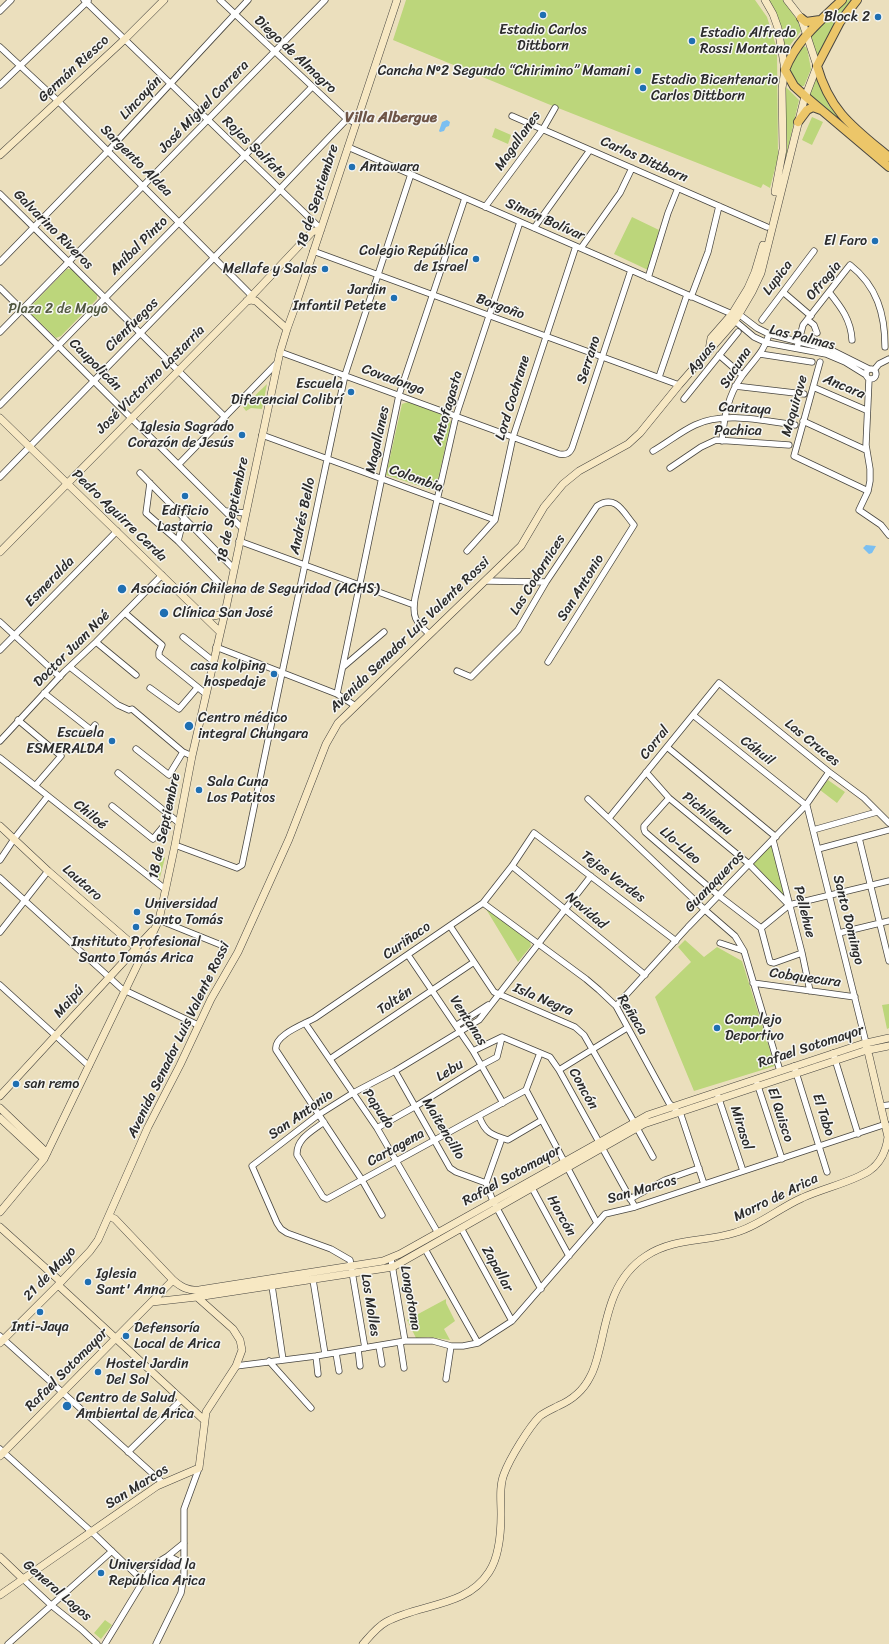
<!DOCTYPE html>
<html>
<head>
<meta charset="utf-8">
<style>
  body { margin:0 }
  canvas { display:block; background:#ebdfbd }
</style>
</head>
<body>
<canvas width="889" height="1644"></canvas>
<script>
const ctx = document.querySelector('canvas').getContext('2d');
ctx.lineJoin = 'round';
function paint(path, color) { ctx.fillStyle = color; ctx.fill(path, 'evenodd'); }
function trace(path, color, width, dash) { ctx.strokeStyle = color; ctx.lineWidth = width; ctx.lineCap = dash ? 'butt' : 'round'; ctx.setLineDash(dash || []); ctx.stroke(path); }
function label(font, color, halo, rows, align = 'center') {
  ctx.font = font + ' Sriracha,sans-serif'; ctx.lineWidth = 3; ctx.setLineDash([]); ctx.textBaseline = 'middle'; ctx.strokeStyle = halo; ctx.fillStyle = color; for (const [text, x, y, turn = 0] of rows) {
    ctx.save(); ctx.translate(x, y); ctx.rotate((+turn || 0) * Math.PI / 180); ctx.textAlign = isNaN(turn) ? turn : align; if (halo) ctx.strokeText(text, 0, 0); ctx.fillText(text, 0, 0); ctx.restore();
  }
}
const green = new Path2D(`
  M406,0H755L767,17L777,49L778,157L770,188L763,184L761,188L548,104L393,40Z
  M769,0H783L798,21L801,31L784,53C781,35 780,16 769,0Z
  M845,0H852L842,12L817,56L810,37Z
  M804,46L807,48L811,69L804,86H800C785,71 789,60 804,46Z
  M817,77L829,106L840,119H839L809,95Z
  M785,86L799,100L786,157H785Z
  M812,117L823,122L812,145L802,140Z
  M495,128L511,135L508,144L492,137Z
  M632,217L659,230L648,270L614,254Z
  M67,269H71L97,295V299L61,336L56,338L29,312L30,307Z
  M267,384L262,409L251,408L246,411L243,407Z
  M408,402L448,417L451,422L436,488L432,490L386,475L402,404Z
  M828,780L845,792L837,803L820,790Z
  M772,844L785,897L752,864Z
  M164,857L165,858L159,881L151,875Z
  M486,909L530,941L531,946L518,962Z
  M685,940L704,957L717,947L742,961L775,1066L694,1091L655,997L691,962L678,947Z
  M889,1004V1028L887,1029L882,1005Z
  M446,1299V1303L455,1321L444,1329L450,1340L428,1337L416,1338L407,1320Z
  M105,1620L112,1625L101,1639L94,1633Z`);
const water = new Path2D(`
  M447,120L450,122L449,126L446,127L444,131L440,132L439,131L442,122Z
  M866,545L876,546L872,553L869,554L863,548Z`);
const street = new Path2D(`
  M84,0L321,229
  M220,0L347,119L356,123
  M0,11L11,0
  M0,47L58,101L252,296
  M0,85L88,1
  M512,116L767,227
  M348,147L732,314L740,315L757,328L769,334L831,350L869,369
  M279,190L347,119
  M0,194L225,417
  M485,207L543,129L555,108
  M534,228L590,150
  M581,248L620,193L632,168
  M313,251L679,385
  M0,262L108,151L248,0
  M648,278L668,213L678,188
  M0,288L242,528
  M783,292L811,316
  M829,292C841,307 851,320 852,340
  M691,297L708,252L719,206
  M733,318L735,321L754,337L767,343L826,354L845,362L866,375
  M762,320L814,251
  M808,320L814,325L817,333
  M0,332L325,0
  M797,348L803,325L850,265C877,286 885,314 885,347
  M280,352L559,454C566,455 569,454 572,448L631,270
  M760,354L812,362
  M719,355L742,375
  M820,362L794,456L868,491
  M866 374a5 5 0 1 1 10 0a5 5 0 1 1-10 0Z
  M874,370L879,364L889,359
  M659,377L687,295
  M869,379L866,445L870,469V481L868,491L859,510L881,525L889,535
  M735,386L804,394
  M813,387L866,410
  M684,399L738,332
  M0,405L312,87
  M803,421L866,450
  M262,435L495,520
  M722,441C724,417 728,395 742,376C752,362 765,351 769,334
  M653,451C667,443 680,432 695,425C724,411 764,421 795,425
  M179,464L277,363
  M670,468L701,447L716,440L789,445
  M140,473L234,569
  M0,477L280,190
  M150,483L146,513L178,541L229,593
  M226,511L245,513
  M178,541L184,517
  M239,541L414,605
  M467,551L495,520L513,437L576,246
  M486,581L546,582
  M125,613L162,645L159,652V656L206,694
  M0,622L60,677
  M429,634C415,621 412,617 415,598L456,416L520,222
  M183,637L213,661
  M96,642L136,675
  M216,647L337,694L354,705
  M0,650L117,531
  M70,667L118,705L129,710L132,709L183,752L192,756
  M343,667L384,632
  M457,671L471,677L518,630L546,582L597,506C616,494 623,512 634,525L548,662
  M150,688L179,709L197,688
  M44,693L91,730L95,725
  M337,694L399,395L465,198
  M693,715L807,806L866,1043
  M18,720L61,756L35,786
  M0,741L64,672L96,642L162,575
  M667,747L776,837
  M136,749L169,775L183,752
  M0,758L165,889
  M646,772L669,798L749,864L789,905
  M118,773L179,823
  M669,798L644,826V829L645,832L718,895L761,928L770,962L774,963L802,953
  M588,799L705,910L735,936L744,951L780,1071
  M112,806L153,839L171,817
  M609,818L719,683L829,772L864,798L889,823
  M813,830L877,812
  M859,838L889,961
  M773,840L802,953L810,991
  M175,845L237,868L242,865L282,673L345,375L411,174
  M818,849L889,830
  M0,860L14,839L48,796
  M512,866L645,975
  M0,878L122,989L198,1025
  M483,903L586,979L599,990L616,1006L669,1103L681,1115L704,1184
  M159,920L221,945
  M450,926L494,992L575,1027L584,1035L634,1122
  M761,928L789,905L889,881
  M0,932L48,871
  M839,933L889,921
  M720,943L744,951
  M408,955L473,1051L503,1103
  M753,983L855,997
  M0,985L89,1066
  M616,1006L688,927L806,805L829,772
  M305,1023L377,1128L438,1233
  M457,1025L488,1005
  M473,1051L502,1037L550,1057L559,1070L635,1207
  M833,1053L858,1134
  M330,1059L474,962
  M794,1066L827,1172
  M559,1070L627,1028
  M395,1071L450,1168L456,1172L486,1183L493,1201L541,1289
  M757,1083L782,1159
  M526,1090L597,1223
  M718,1096L743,1171
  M881,1106L889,1105
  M479,1116C485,1133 492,1135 508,1140L542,1120
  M324,1122C312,1131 296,1139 297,1155L323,1197L327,1199L526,1090L540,1053
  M377,1128L416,1106L482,1065L497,1057L502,1037
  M637,1128L653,1157
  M486,1183L502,1138
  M532,1188L569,1256
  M630,1199L665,1180L699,1168
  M382,1215L362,1180L276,1050C273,1035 305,1024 315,1018L483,903L512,866L534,833L676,941
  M461,1228L512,1321
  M425,1249L478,1343
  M391,1259L405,1341
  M313,1280L325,1354
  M272,1286L283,1360
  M0,1336L163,1483
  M400,1342L404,1368
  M379,1346L382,1364
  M365,1348L350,1260L331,1249L287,1233L281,1229L277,1223L252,1166L318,1115L353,1093L395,1071L479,1020L591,876
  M358,1349L360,1366
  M336,1353L339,1371
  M316,1356L318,1374
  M269,1361L311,1408
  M236,1366L316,1356L405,1341H433L451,1346H463L478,1343L512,1321L605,1214L635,1207L886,1124
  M446,1379L451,1346
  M0,1449L94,1534L144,1582
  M128,1452L181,1400
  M168,1556L180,1562L184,1567
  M23,1579L51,1605L81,1629L97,1644
  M8,1644L112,1551
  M105,1644L153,1565L168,1556L184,1543
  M156,1644L181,1593L184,1576V1509L199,1468`);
const secondary = new Path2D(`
  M765,0L773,14L778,28L785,70L782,88L783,149L775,192
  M0,155L125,39L164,0
  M247,301L251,300L256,301L287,329
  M709,350L711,338L732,314L748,288L755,272L763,245
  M0,418L220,632
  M0,552L247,301L312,232L321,229
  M203,613L213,616L224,614
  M0,826L48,871L132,944L138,951
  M0,1096L152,931
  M0,1108L47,1153
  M0,1118L44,1159
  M0,1212L44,1159L159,920L175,845L192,756L226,608L280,352L287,329L295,307L397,0
  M109,1216L115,1219L173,1280C181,1287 188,1291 199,1290L383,1261L400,1254L648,1115L862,1044L889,1038
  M0,1227L61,1282
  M58,1285L204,1420
  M152,1302L197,1297L393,1267L644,1124L864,1051L889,1046
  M0,1343L58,1285L90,1251L98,1240L148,1127L180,1065L211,999L238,952L289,839L326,744L338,723L521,546L544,507L563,484L579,471L628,444L640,433L679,385L735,321L752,292L761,273L804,100L817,66L801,18L787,0
  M0,1456L173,1280
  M0,1557L23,1579
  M0,1595L157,1486L199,1468L206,1412L236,1366L242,1350L240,1340L233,1329L197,1297
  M363,1644C370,1636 377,1627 386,1622C420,1603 466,1608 489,1572C499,1557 501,1532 501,1514C501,1501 499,1486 504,1474C510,1458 529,1427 540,1416C545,1412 552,1409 558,1406C572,1400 583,1391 590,1377C596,1367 598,1354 601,1343C608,1310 615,1276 646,1256C673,1238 704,1242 734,1233C759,1226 779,1208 802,1198C821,1189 852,1182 869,1171C881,1163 886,1151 888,1137L866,1043`);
const primary = new Path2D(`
  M842,0C820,21 796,41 785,70L794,86L805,96L889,167
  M857,0L840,22L817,66C830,112 854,128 889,157
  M801,18L806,22L820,20
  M798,122L807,110L813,107L821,110`);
const markers = [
  [543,15,4,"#1f6fb2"],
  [878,17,4,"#1f6fb2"],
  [692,41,4,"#1f6fb2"],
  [638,71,4,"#1f6fb2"],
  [643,88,4,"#1f6fb2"],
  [352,167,4,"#1f6fb2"],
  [875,241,4,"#1f6fb2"],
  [476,259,4,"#1f6fb2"],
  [325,269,4,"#1f6fb2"],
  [394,298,4,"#1f6fb2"],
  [351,392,4,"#1f6fb2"],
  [242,435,4,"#1f6fb2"],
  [185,496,4,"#1f6fb2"],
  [122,589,5,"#1f6fb2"],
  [164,613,5,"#1f6fb2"],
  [274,674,4,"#1f6fb2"],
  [189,726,5,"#1f6fb2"],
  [112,741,4,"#1f6fb2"],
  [199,790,4,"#1f6fb2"],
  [137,912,4,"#1f6fb2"],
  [136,927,4,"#1f6fb2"],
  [717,1028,4,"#1f6fb2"],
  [16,1084,4,"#1f6fb2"],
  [88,1282,4,"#1f6fb2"],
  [40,1312,4,"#1f6fb2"],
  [126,1336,4,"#1f6fb2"],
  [98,1372,4,"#1f6fb2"],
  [67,1406,5,"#1f6fb2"],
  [101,1573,4,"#1f6fb2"]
];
const poiNames = [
  ["Block 2",870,17,"right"],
  ["Estadio Carlos",543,30,"center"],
  ["Dittborn",543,46,"center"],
  ["Estadio Alfredo",700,33],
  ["Rossi Montana",700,49],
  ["Cancha Nº2 Segundo “Chirimino” Mamani",630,71,"right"],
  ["Estadio Bicentenario",651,80],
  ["Carlos Dittborn",651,96],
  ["Antawara",360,167],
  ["El Faro",867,241,"right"],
  ["Colegio República",468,251,"right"],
  ["de Israel",468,267,"right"],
  ["Mellafe y Salas",317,269,"right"],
  ["Jardin",386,290,"right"],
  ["Infantil Petete",386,306,"right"],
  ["Escuela",343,384,"right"],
  ["Diferencial Colibrí",343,400,"right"],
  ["Iglesia Sagrado",234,427,"right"],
  ["Corazón de Jesús",234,443,"right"],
  ["Edificio",185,511,"center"],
  ["Lastarria",185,527,"center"],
  ["Asociación Chilena de Seguridad (ACHS)",131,589],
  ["Clínica San José",173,613],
  ["casa kolping",266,666,"right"],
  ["hospedaje",266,682,"right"],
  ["Centro médico",198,718],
  ["integral Chungara",198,734],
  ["Escuela",104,733,"right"],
  ["ESMERALDA",104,749,"right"],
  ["Sala Cuna",207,782],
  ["Los Patitos",207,798],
  ["Universidad",145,904],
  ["Santo Tomás",145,920],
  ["Instituto Profesional",136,942,"center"],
  ["Santo Tomás Arica",136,958,"center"],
  ["Complejo",725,1020],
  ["Deportivo",725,1036],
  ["san remo",24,1084],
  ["Iglesia",96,1274],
  ["Sant' Anna",96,1290],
  ["Inti-Jaya",40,1327,"center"],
  ["Defensoría",134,1328],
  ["Local de Arica",134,1344],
  ["Hostel Jardin",106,1364],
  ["Del Sol",106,1380],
  ["Centro de Salud",76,1398],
  ["Ambiental de Arica",76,1414],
  ["Universidad la",109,1565],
  ["República Arica",109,1581]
];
const streetNames = [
  ["Diego de Almagro",295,55,43],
  ["Germán Riesco",74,69,-43],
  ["Lincoyán",141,98,-47],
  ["José Miguel Carrera",204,107,-46],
  ["Magallanes",518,141,-55],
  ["Rojas Salfate",254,148,44],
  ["Carlos Dittborn",644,160,24],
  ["Sargento Aldea",136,161,45],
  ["18 de Septiembre",318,196,-72],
  ["Simón Bolívar",545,220,24],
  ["Galvarino Riveros",53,230,45],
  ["Aníbal Pinto",139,246,-45],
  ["Lupica",778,278,-53],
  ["Ofragia",824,281,-50],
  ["Borgoño",500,307,20],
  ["Cienfuegos",132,325,-45],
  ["Las Palmas",802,338,14],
  ["Aguas",702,358,-51],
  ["Serrano",589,360,-72],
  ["Caupolicán",95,365,45],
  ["Sucuna",736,368,-57],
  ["José Victorino Lastarria",151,380,-45],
  ["Covadonga",393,380,20],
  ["Ancara",844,387,23],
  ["Lord Cochrane",513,398,-73],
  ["Maquirave",795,406,-74],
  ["Antofagasta",448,408,-74],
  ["Caritaya",745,409,3],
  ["Pachica",738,431],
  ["Magallanes",378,440,-78],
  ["Colombia",416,479,20],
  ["18 de Septiembre",233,510,-78],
  ["Pedro Aguirre Cerda",119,516,44],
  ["Andrés Bello",303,516,-78],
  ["Las Codornices",538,575,-58],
  ["Esmeralda",50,582,-46],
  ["San Antonio",581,588,-58],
  ["Avenida Senador Luis Valente Rossi",410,635,-44],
  ["Doctor Juan Noé",72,649,-45],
  ["Corral",655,743,-51],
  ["Las Cruces",812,743,39],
  ["Cáhuil",757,751,38],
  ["Pichilemu",707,814,39],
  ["Chiloé",90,815,39],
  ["18 de Septiembre",165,826,-78],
  ["Llo-Lleo",680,846,41],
  ["Tejas Verdes",613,877,37],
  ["Guanaqueros",715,882,-46],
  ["Lautaro",82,883,41],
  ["Navidad",586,911,40],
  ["Pellehue",804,912,76],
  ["Santo Domingo",848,920,76],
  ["Curiñaco",407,941,-35],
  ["Cobquecura",805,978,8],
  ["Isla Negra",543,1000,23],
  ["Toltén",395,1001,-34],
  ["Maipú",69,1002,-49],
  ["Reñaca",632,1015,58],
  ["Ventanas",468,1021,57],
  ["Avenida Senador Luis Valente Rossi",179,1040,-64],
  ["Rafael Sotomayor",811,1047,-18],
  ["Lebu",450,1071,-32],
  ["Concón",583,1089,61],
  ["Papudo",378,1109,56],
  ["San Antonio",301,1115,-35],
  ["El Quisco",780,1115,72],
  ["El Tabo",823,1115,72],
  ["Mirasol",741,1128,72],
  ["Maitencillo",443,1129,59],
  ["Cartagena",396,1148,-29],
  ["Rafael Sotomayor",512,1176,-29],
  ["San Marcos",642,1190,-16],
  ["Morro de Arica",776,1198,-26],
  ["Horcón",561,1216,61],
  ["Zapallar",497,1269,61],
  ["21 de Mayo",50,1274,-46],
  ["Longotoma",410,1298,80],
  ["Los Molles",370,1305,81],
  ["Rafael Sotomayor",67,1370,-45],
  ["San Marcos",137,1487,-32],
  ["General Lagos",57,1591,41]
];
const parkNames = [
  ["Plaza 2 de Mayo",58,309]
];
const neighbourhoodNames = [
  ["Villa Albergue",391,118]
];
paint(green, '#bcd67b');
paint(water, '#7bbff1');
trace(street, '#484641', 7);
trace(secondary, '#484641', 8);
trace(primary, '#484641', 10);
trace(street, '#fff', 5.5);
trace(secondary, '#f7e8c3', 7);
trace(primary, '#ecc669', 8);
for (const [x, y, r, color] of markers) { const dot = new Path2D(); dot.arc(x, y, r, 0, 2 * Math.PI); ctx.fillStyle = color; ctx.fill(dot); trace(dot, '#f6f6f2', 1.5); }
label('14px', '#2b2b2b', '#f6f6f2', poiNames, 'left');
label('14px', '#2b2b2b', '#f6f6f2', streetNames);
label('14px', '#4f563f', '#f6f6f2', parkNames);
label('bold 15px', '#6e5547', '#f6f6f2', neighbourhoodNames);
</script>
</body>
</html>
